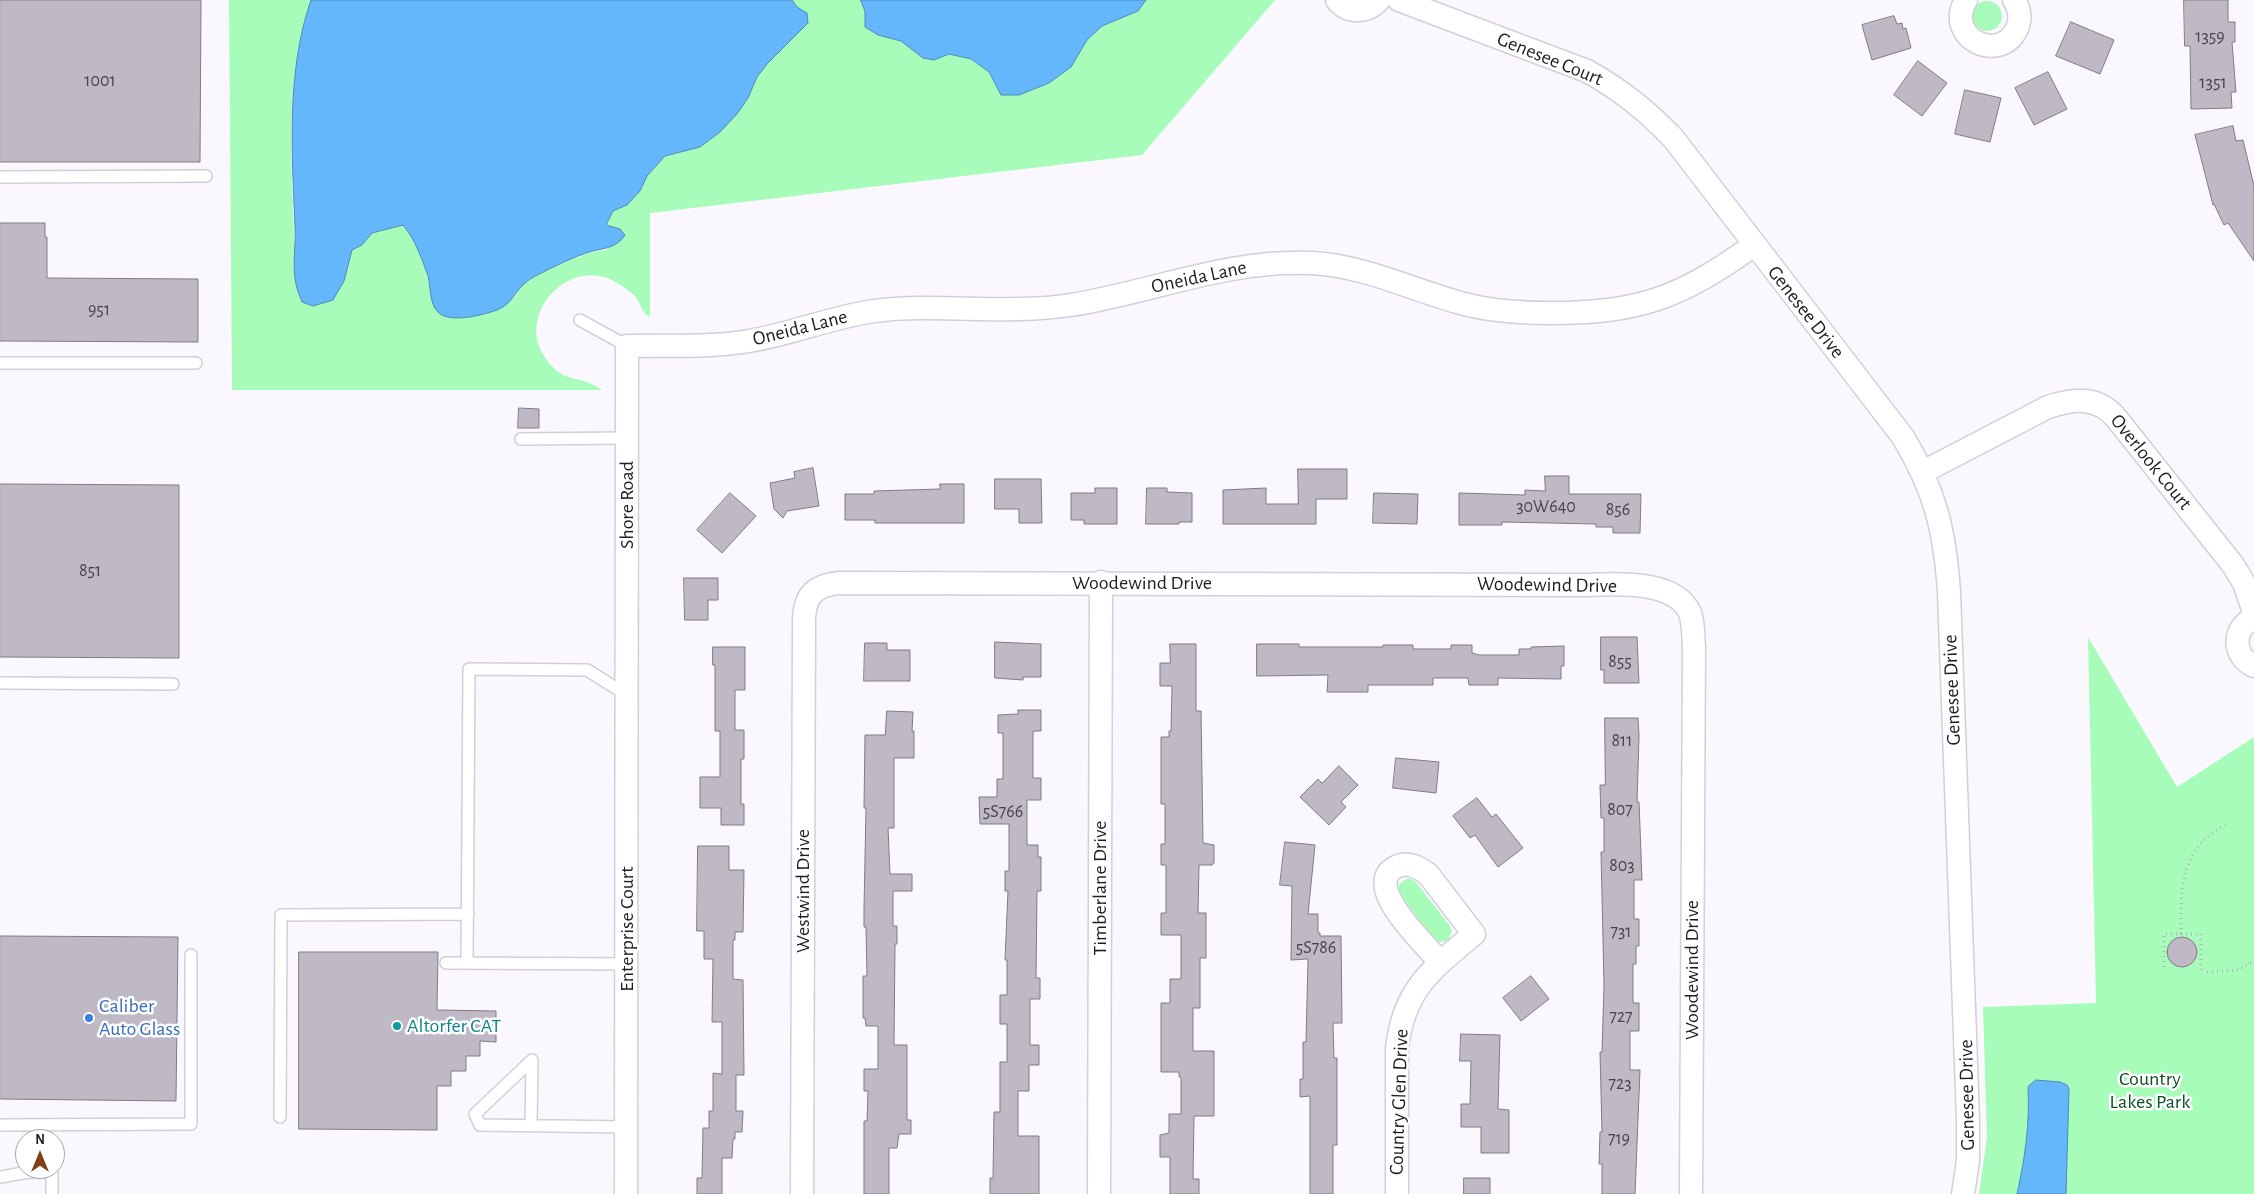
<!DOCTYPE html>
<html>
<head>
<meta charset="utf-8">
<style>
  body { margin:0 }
  #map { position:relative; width:2254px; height:1194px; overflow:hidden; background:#fbf7fe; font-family:"Alegreya Sans",sans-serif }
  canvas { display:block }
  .north { position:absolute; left:15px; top:1129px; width:50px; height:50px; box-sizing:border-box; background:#fff; border:1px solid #a5a5a6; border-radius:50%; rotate:0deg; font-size:14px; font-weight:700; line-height:20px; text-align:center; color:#1f1d21 }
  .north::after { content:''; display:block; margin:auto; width:18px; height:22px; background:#843f19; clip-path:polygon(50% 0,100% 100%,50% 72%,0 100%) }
</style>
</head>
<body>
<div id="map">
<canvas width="2254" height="1194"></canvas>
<div class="north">N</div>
</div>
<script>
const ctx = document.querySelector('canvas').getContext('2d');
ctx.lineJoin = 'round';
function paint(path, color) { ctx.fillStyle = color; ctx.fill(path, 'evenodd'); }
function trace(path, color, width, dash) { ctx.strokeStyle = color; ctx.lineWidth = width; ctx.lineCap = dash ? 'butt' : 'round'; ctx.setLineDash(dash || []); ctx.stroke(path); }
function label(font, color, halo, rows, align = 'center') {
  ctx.font = font + ' "Alegreya Sans",sans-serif'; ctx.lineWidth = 5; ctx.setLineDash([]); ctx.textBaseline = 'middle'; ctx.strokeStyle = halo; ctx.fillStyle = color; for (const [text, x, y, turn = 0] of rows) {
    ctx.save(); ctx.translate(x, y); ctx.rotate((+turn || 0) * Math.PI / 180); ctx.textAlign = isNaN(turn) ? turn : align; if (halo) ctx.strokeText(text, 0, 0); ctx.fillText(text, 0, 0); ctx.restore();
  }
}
const green = new Path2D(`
  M229,0H311C280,90 295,190 295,283L344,281L352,250L362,245L372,233L403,225C415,239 424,260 428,279C431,291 432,301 439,313L514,298L523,284L544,271L591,252L606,250L625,235L620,229L606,225L613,211L627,205L640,191L647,176L665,156L700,147L748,98L757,77L767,64L780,49L793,39L807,13L797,7L792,0H861L865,12V27L878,35L901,41L923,58L934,60L949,54L970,59L989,72L1001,95H1019L1049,83L1071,67L1087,40L1102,26L1138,11L1146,0H1275L1142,155L650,213V317C641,313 641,303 635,296C629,290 618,283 610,279C566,261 519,313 543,354C562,387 580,373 602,390H232Z
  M1972 16a15 15 0 1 1 30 0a15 15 0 1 1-30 0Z
  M2088,637L2177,787L2254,737V1194H1979L1987,1137L1983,1007L2096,1003Z
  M1408,878L1415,881L1450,926L1452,931L1448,941L1439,942L1434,939L1399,894V884Z`);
const water = new Path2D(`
  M311,0H792L797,7L807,13L808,23L767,64L757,77L748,98L737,114L720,132L700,147L665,156L647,176L640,191L627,205L613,211L606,225L620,229L625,235C616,249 603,248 589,252C574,257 560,264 547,270C540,274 530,278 524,284C514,293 512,304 497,310C483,315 449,324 438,312C429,303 431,288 428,276C422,259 415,239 403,225L372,233L362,245L352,250L344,281L333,300L313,306L302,302C300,296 297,290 296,284C292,266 296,245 295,227C292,152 286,72 311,0Z
  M861,0H1146L1138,11L1102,26L1087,40L1071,67L1049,83L1019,95H1001L989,72L971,59L949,54L934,60L923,58L901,41L878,35L865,27V12Z
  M2036,1080L2060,1082L2067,1085L2069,1089L2066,1194H2017C2025,1158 2030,1124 2028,1087Z`);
const building = new Path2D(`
  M0,0H201L200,162H0Z
  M2184,0H2228V22H2235V42H2232L2236,92H2231L2232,108L2191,109L2190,46H2185Z
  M1894,16L1897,24L1902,23L1903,29L1906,28L1911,48L1872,60L1862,25Z
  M2071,22L2114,40L2100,74L2056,56Z
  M1918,61L1947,83L1922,116L1894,95Z
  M2048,72L2067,109L2034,125L2015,88Z
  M1965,90L2001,98L1990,142L1955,134Z
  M2233,126L2236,141L2243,140L2254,186V261L2228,223L2224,225L2214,204L2213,205L2195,135Z
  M0,223H45V237H47V278L198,279V342L0,341Z
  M519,408L539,409V428H518Z
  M813,468L819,506L787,511L783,518L774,509L770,483L795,478L794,472Z
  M1298,469H1347V499H1316V524H1223V490L1266,488V504H1298Z
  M1545,476H1569V494H1641L1640,533H1613V527H1596V524L1502,522V525H1459V493L1525,495V490L1545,491Z
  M995,479H1041L1042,523H1019V509H995Z
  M0,484L179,485V658L0,657Z
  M940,484H964V523H875V520H845V494H874V491L940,489Z
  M1095,488H1117V524H1084V520H1071V493H1095Z
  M1147,488H1167V492L1192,493V522H1179V524H1146Z
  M730,493L756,516L722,553L697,530Z
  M1374,493L1418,494L1417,524L1373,523Z
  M684,578H718V600H708V620H685Z
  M1601,637H1637L1639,683H1604V670H1601Z
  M995,642L1041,644V677H1023V680L995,678Z
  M865,643H887V650H910V681H864Z
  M1170,644H1196V711H1201L1203,843L1214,845V863L1212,865H1199L1198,913H1206V958H1200V1008H1193V1051H1214V1116H1194L1193,1179H1199V1194H1170V1157H1160V1135L1169,1133V1114H1181V1077H1179V1072H1161V1003H1170V979H1181V935H1161V913H1166V865H1161V844H1165V804H1161V737H1169V731H1171L1172,686H1160V663H1170Z
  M1257,644H1299V647H1383V645H1413V649H1451V645H1472V653L1479,655H1519V649H1531V647L1564,646V666H1561V679L1498,678V685H1469L1468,678H1433V685H1368V692H1327L1328,675L1257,676Z
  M713,647H745V690H735V730H744V759H741V804H744V825H721V808H700V777H720V731H715V665H713Z
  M1018,710H1041V731H1033V778H1041V800H1027V845H1038V857H1041V891H1037L1036,978H1040V999H1030V1045H1039V1065H1029V1091H1018V1136H1039V1194H990V1178H993L994,1112H1000V1062H1007V1024H1000V995H1007V960H1005L1008,891H1005V871H1009V824H980L979,797H997V779H1003V733H998V715L1018,714Z
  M887,711L913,712L912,731H914V758H894V828H888L890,874H912V891H893V926H897V944H895L894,1045H907V1120H911V1134H899L897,1148H889V1194H864V1121H867L868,1091H864V1069H878V1026H866L865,1018H863V976H867L866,927H864V908L866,808H864L865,735H885Z
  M1605,718H1638L1639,736L1637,802H1639L1642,880H1634V919H1639V946H1636V964H1633V1003H1639V1031H1630V1070H1640L1635,1194H1602V1164H1599L1600,1132H1602L1600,1052H1602L1604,985L1601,852H1604V818H1601L1600,785H1605Z
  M1396,758L1439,762L1436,793L1393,788Z
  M1339,766L1358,785L1341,802L1346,807L1329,825L1300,797L1318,779L1322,783Z
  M1477,798L1492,817L1496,814L1523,848L1498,867L1475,835L1470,838L1453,816Z
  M1285,842L1315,845L1308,914H1318V933H1320V936H1341L1342,1023H1333L1334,1058H1337V1145H1333V1194H1310V1096L1300,1097V1079H1303V1042H1306L1308,959L1291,960L1292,886L1280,885Z
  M698,846H729V870H744L743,932H735V940H733V979L743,980L744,1075H736V1111H743L742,1132H735V1139H733L732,1158H722V1194H697V1178H702L703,1128H709V1111H713V1073L722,1074V1022H712L713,959H704V931H697Z
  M0,936L178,937L176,1101L0,1099Z
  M2167 952a15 15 0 1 1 30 0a15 15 0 1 1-30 0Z
  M299,952H438L437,1010L496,1011V1042L480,1041V1056H466V1071H451V1086H437V1130L299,1129Z
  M1531,976L1549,999L1521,1021L1503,998Z
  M1461,1034L1500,1035L1498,1109L1509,1110V1153H1481V1127H1461V1104H1470L1471,1061H1460Z
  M1464,1178H1490V1194H1464Z`);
const path = new Path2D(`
  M2181,934C2181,888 2179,850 2225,825
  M2164,967V934H2201V972
  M2207,972L2238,970L2254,961`);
const service = new Path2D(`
  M0,177L206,176
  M580,320L627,346
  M0,363H196
  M521,439L627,438
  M0,683L173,684
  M446,963L627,964
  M467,963L469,669L587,670L627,695
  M280,1117L281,915L468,914
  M0,1125L191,1124V955
  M531,1125L532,1060L475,1114L480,1125L627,1127
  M0,1177L29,1172H52V1194`);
const minor = new Path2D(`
  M1337,0C1348,14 1368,13 1379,0
  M1399,0L1587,71C1621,90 1646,110 1673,138L1903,437C1935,490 1945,531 1949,592L1968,1120V1161L1963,1194
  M1966,0C1943,39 2003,66 2018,26C2021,17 2019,8 2014,0
  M1923,472L2048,407C2075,398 2098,396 2117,419L2233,565L2244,583L2254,612
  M2254,618C2232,628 2232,656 2254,666
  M626,1194L627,346C668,345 709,348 749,341C791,334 832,317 874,311C939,303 1006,315 1071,305C1152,292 1229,259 1312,263C1364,266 1408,288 1457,302C1487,311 1518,313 1549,313C1640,313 1680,298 1754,245
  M802,1194L804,619C805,594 816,585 840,583L1576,585C1609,585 1674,577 1690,613C1694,624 1693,636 1694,648L1691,1194
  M1099,1194L1101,582
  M1397,1194V1048C1404,989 1431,970 1474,934L1428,874C1418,867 1408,861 1396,867C1360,885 1426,945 1440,962`);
const markers = [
  [89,1018,5,"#3f7fe0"],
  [397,1026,5,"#0f9aa8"]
];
const numberNames = [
  ["1359",2210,37],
  ["1001",100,81],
  ["1351",2213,83],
  ["951",99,310],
  ["30W640",1546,507],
  ["856",1618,510],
  ["851",90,571],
  ["855",1620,662],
  ["811",1622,741],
  ["807",1620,810],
  ["5S766",1003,812],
  ["803",1622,866],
  ["731",1621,932],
  ["5S786",1316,948],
  ["727",1621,1017],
  ["723",1620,1084],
  ["719",1619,1139]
];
const streetNames = [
  ["Genesee Court",1550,59,22],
  ["Oneida Lane",1199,277,-12],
  ["Genesee Drive",1806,312,52],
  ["Oneida Lane",800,328,-14],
  ["Overlook Court",2151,462,51],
  ["Shore Road",627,505,-90],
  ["Woodewind Drive",1142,583],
  ["Woodewind Drive",1547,585,1],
  ["Genesee Drive",1952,690,-92],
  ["Timberlane Drive",1100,888,-90],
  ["Westwind Drive",803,891,-90],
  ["Enterprise Court",627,929,-90],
  ["Woodewind Drive",1692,970,-90],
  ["Genesee Drive",1967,1095,-91],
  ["Country Glen Drive",1399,1102,-88]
];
const shopNames = [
  ["Caliber",99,1006],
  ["Auto Glass",99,1029]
];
const cultureNames = [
  ["Altorfer CAT",407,1026]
];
const parkNames = [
  ["Country",2150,1079],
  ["Lakes Park",2150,1102]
];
paint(green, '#a7fcba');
paint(water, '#64b7fb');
trace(water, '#4f89ba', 1);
paint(building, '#beb9c4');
trace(building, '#807b85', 1);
trace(service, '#d3ced9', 14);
trace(minor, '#d3ced9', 25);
trace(path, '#b5b2b8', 3, [1, 4]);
trace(service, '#fff', 11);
trace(minor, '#fff', 22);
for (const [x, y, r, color] of markers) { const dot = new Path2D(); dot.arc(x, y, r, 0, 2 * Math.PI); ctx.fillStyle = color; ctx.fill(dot); trace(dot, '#fff', 2); }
label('18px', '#47444a', null, numberNames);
label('20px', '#1f1d21', '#fff', streetNames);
label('20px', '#366cbe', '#fff', shopNames, 'left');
label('20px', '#0d838f', '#fff', cultureNames, 'left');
label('20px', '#0e5026', '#fff', parkNames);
</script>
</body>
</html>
